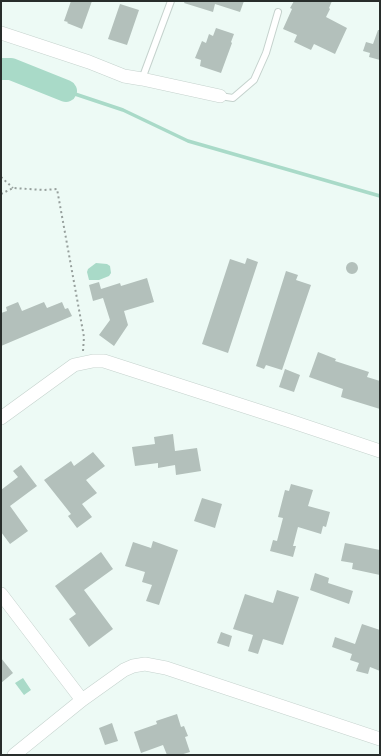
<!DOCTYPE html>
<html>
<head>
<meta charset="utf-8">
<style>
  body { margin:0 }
  #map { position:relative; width:381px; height:756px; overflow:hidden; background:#edfaf5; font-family:"Work Sans",sans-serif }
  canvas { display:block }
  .frame { position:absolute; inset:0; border:2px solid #282d2b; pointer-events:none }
</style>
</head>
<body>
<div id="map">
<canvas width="381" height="756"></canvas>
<div class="frame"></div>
</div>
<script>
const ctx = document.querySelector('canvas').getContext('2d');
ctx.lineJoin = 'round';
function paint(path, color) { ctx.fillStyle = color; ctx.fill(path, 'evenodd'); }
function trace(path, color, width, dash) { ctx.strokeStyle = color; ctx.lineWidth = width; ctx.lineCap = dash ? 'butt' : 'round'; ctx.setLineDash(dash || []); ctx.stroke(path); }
const water = new Path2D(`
  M96,263L107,264L110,266L111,273L109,276L99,280H89L87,272L88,269Z
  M23,678L31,690L24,695L15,683Z`);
const stream = new Path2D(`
  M66,91L123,110L188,141L380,196`);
const river = new Path2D(`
  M1,69H11L66,91`);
const building = new Path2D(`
  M71,1H92L82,29L67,23L68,22L64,21Z
  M185,1H244L240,12L215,4L213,12L184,3Z
  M294,1H332L329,8L330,9L326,17L347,28L335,54L314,44L311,50L294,42L297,35L283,29L292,9L290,8Z
  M120,4L139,10L127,45L108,39Z
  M216,28L234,34L231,42L232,43L221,73L200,66L201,60L195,58L202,41L206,43L209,34L213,36Z
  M378,30H380V60L369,57L370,53L363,51L366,42L373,44Z
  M247,258L258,262L228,353L202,344L230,259L245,264Z
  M346 268a6 6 0 1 1 12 0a6 6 0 1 1-12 0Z
  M286,271L298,275L296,280L311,285L282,370L266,365L264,369L256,366Z
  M147,278L154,302L124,311L128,325L114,346L99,335L110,320L103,298L93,301L89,285L99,282L101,289L120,283L121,286Z
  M18,302L22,311L44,302L47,308L62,302L65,309L68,308L72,316L1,346V313L7,311L6,307Z
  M318,352L336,359L335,361L369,372L367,377L380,381V409L341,397L343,389L309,377Z
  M285,369L300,375L294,392L279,387Z
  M173,434L175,451L197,448L201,471L176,475L175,465L158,468V463L135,466L132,447L155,444L154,437Z
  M93,452L105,466L86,480L97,493L82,504L92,517L77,528L68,516L71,514L44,480L71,461L74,466Z
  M21,465L37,486L10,506L28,531L10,544L1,532V490L18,477L13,471Z
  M291,484L313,490L308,506L330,512L326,527L323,526L321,534L298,527L293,546H296L293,557L270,551L273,540L277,541L283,518L278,517L285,490L289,491Z
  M202,498L222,504L215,528L194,521Z
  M153,541L178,550L159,605L146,601L152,585L142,582L145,572L125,566L133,542L151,548Z
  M345,543L380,550V575L352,569L353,563L341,561Z
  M101,552L113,569L84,590L113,629L89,647L69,619L76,614L55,586Z
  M315,573L329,578L328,583L353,591L349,604L310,590Z
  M277,590L299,597L283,645L263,639L258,654L248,651L253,635L233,629L245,594L273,603Z
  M362,624L380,630V671L370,667L368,674L356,671L359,663L350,660L352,654L332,647L335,637L355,644Z
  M221,632L232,636L229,647L217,643Z
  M1,658L13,673L1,683Z
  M177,714L181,727L184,726L188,736L185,737L190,752L180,755H167L163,745L141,753L134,732L157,724L156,721Z
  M112,723L118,741L105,745L99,728Z`);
const path = new Path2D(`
  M1,177L13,188
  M1,194L13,188L44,190L57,189L84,337L83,351`);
const lane = new Path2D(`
  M142,79L171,1
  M220,96L233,98L254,80L266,53L278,12`);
const street = new Path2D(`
  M1,33L89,62L124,76L142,79L220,96
  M1,418L74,365L93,361H104L290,421L380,451
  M1,594L82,700
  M14,755L82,700L124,670L133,666L145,664L166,668L380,739`);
paint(water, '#a9dac8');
trace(stream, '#a9dac8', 3.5);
trace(river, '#a9dac8', 22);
paint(building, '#b3c0bb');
trace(lane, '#c5d2cd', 8);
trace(street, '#c5d2cd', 14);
trace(path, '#969f9c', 2, [2, 3]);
trace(lane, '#fff', 6);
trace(street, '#fff', 13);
</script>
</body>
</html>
